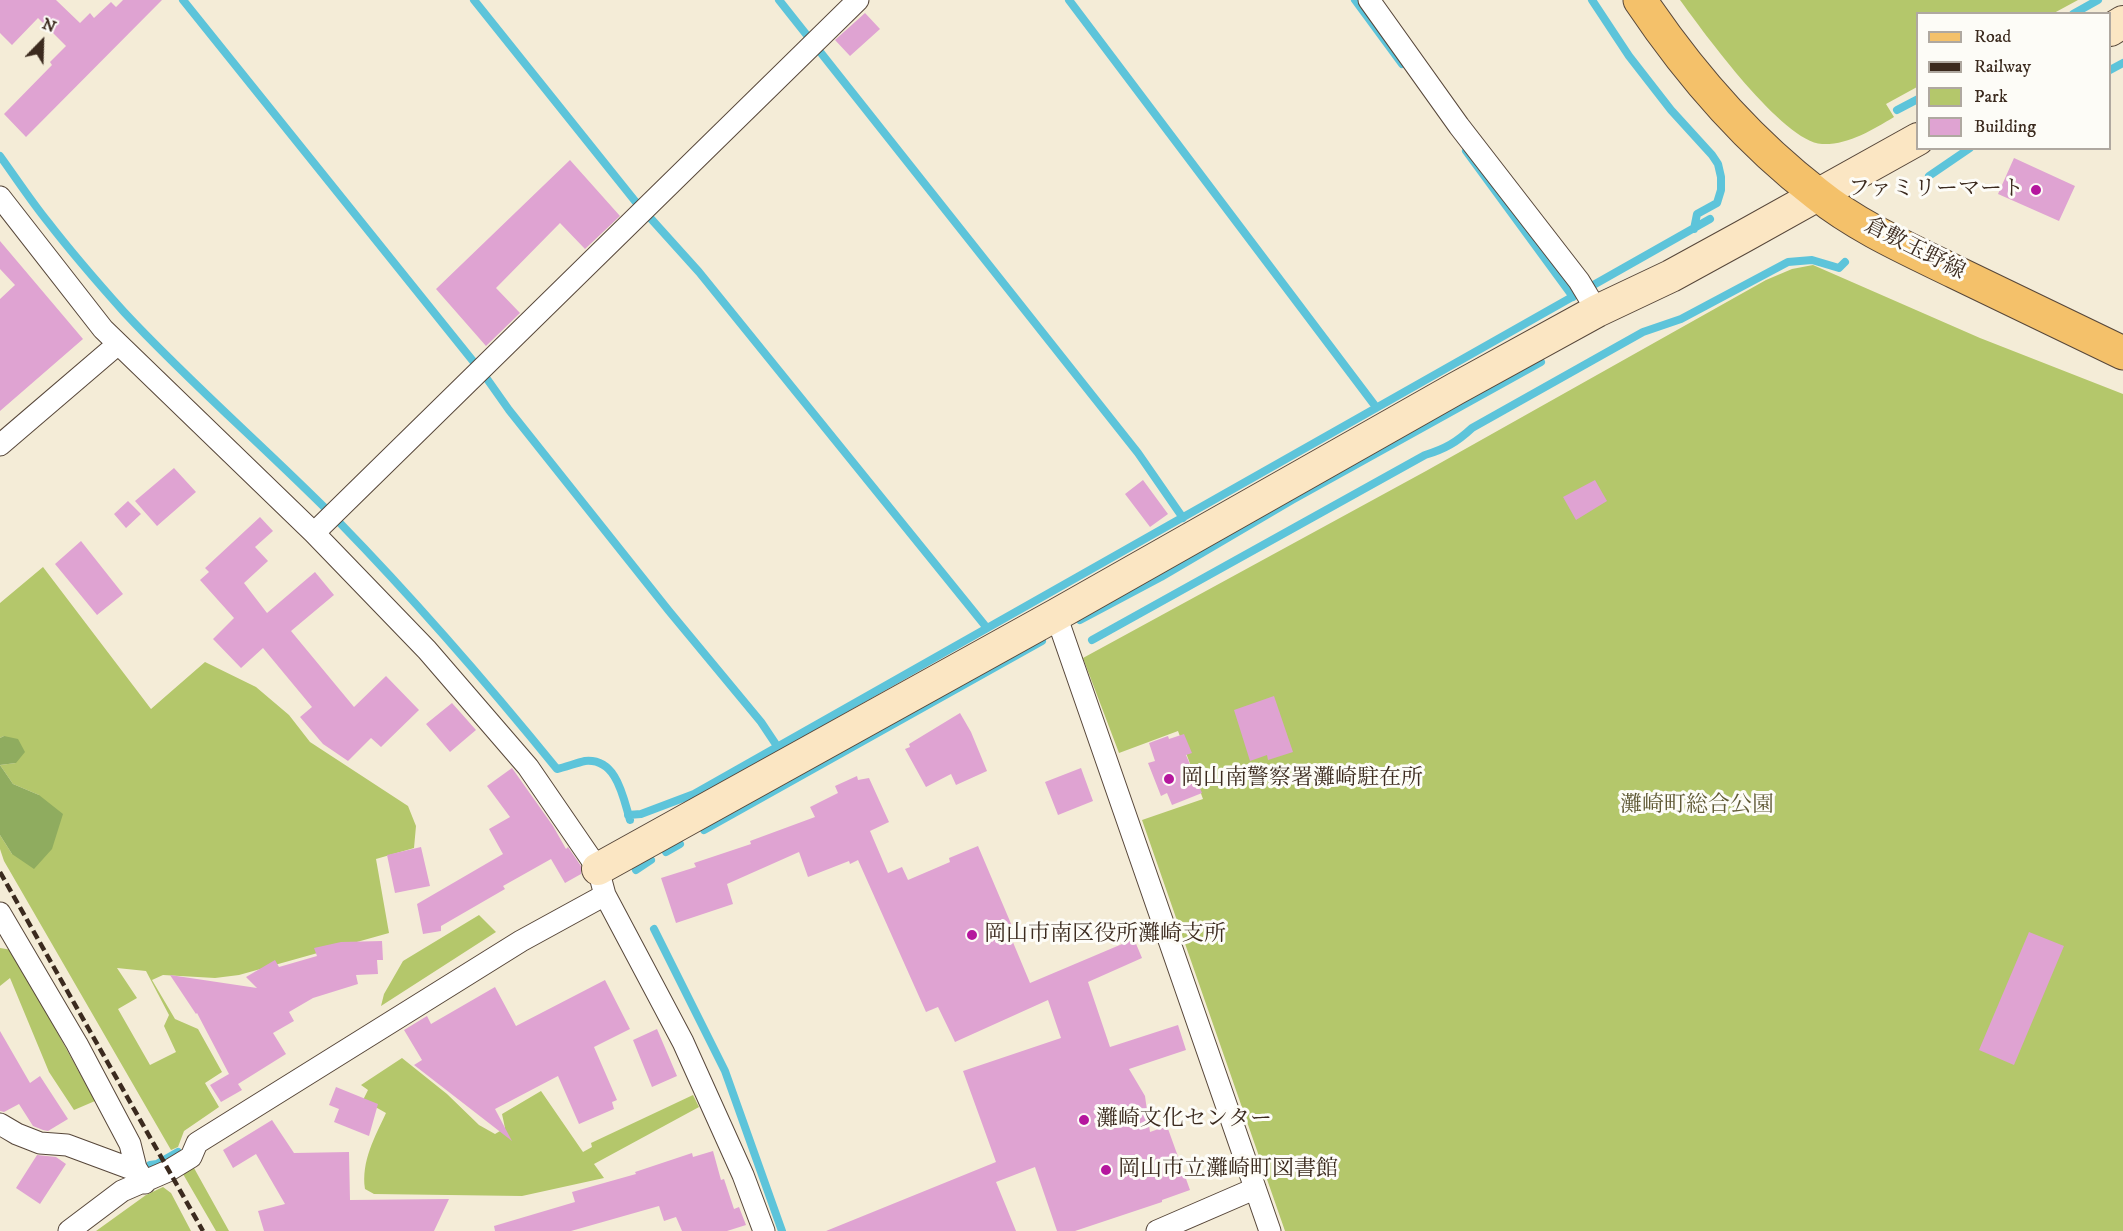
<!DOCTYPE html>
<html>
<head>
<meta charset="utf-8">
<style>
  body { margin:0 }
  #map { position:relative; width:2123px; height:1231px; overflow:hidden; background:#f4ecd7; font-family:"IM FELL DW Pica",serif }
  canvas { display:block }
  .legend { position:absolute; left:1916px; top:12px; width:195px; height:138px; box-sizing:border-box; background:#fdfcf7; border:2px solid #afa8a0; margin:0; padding:8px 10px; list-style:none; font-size:18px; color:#3b2a1e }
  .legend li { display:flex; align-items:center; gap:12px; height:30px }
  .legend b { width:30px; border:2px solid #afa8a0 }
  .north { position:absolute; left:12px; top:12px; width:60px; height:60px; -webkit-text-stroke:4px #fdfcf7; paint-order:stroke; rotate:23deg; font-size:16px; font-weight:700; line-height:24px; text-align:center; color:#3b2a1e }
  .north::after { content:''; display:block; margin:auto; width:21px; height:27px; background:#3b2a1e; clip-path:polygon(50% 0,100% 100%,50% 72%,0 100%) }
</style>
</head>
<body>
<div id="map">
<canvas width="2123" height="1231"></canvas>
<ul class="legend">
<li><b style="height:8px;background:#f4c16a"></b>Road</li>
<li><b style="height:8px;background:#3b2a1e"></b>Railway</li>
<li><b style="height:16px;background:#b4c76b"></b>Park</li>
<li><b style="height:16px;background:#dfa3d2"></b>Building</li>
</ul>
<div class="north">N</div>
</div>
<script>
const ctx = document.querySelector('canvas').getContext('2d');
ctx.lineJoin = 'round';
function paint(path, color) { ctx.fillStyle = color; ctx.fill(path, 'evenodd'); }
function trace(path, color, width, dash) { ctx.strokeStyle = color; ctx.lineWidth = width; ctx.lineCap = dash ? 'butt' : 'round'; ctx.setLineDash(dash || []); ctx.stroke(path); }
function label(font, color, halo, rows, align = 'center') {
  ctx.font = font + ' "IM FELL DW Pica","Noto Serif JP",serif'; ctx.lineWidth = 6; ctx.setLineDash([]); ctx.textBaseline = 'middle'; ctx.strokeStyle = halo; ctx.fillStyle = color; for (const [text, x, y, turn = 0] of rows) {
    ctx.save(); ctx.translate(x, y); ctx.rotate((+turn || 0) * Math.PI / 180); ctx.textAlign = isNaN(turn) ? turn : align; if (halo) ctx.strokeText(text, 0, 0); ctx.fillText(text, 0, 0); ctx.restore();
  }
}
const green = new Path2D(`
  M1680,0H2078L2054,13L1918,14L1917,87L1886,104L1894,117C1872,130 1849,145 1822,144C1783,142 1704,33 1680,0Z
  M1813,265L1980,338L2123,394V1231H1285L1142,820L1203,799L1178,731L1119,753L1083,658L1426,471L1766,280L1792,269Z
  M43,567L151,709L205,662L256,687L289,715L310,742L408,806L416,826L414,848L376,859L389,933L239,975L215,978L163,975L152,980L175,1019L198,1029L222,1072L205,1083L219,1107L184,1131L178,1147L171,1150L4,861L0,849V835L12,854L39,795L13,784L0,765L16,763L4,736L0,738V603ZM117,968L146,971L169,1015L164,1026L176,1052L150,1065L118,1009L137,998Z
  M479,915L496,932L381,1006L384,994L403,961Z
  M0,948L12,950L95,1101L74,1110L49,1072L10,978L0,986Z
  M402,1058L447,1094L479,1125L495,1134L505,1128L502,1114L541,1091L583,1152L592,1147L591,1143L693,1095L699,1107L594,1164L604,1178L522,1196L374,1194L365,1189C361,1161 375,1137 386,1113L363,1100L368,1090L361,1085Z
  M194,1168L229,1231H216L183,1174Z
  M163,1187L171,1193L191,1231H96L146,1195Z`);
const forest = new Path2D(`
  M4,736L18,739L25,752L16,763L0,765L13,784L39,795L63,814L52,849L34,869L12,854L0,835V738Z`);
const stream = new Path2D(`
  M183,0L485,376L509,410L669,611L761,722L777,746
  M474,0L635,201L699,272L987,628
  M779,0L1138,453L1183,518
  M1069,0L1376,407
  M1355,0L1402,64
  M1592,0L1629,56L1671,110L1712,155L1718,164L1721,177V190L1717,203L1697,214L1694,229
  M2073,14L2098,0
  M2110,70L2123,63
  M1897,110L1918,99
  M1466,151L1573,297
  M0,156C16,178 31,201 48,222C72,253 98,283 124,312C192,385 268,450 338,521C415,600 487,683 557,769C566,767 576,763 585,761C617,758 623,797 630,820
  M1929,176L1970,148
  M1080,620L1161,577L1292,500L1541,362
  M1092,640L1425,455C1445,449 1457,442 1472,428L1643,332L1681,319L1788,262L1812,260L1839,268L1845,262
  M628,815L641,814L694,794L1710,219
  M704,830L1042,641
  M666,852L680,844
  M636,870L651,860
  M654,929L725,1071L782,1231
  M150,1165L157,1164L178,1152`);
const building = new Path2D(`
  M0,0H56L80,23L90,13L94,18L111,2L116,7L123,0H162L26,137L4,114L52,65L50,62L66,46L38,18L12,45L0,33Z
  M865,13L880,29L850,56L835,40Z
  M2014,158L2075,186L2059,221L1998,194Z
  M570,160L620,216L585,249L560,223L496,288L520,313L486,346L436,289Z
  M0,241L83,339L0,411V299L15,285L0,269Z
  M174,468L196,492L157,526L135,501Z
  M1143,480L1168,514L1150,527L1125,494Z
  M1595,480L1607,501L1576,520L1563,497Z
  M128,501L141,514L126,528L114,514Z
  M260,517L273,531L255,547L268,561L244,583L267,613L315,572L334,595L291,631L354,707L386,676L419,710L381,747L371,738L348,761L323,744L300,717L312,707L263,648L241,668L213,639L234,618L200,580L209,572L205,568Z
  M81,541L123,594L97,615L55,564Z
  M1274,696L1293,752L1268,760L1267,755L1250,761L1234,710Z
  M452,703L476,730L450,752L426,724Z
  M960,713L971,732L987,771L956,785L951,774L926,787L905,749L910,747L909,744Z
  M1184,734L1192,753L1186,755L1202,793L1172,805L1167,793L1161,796L1148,763L1155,761L1149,743L1168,736L1169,739Z
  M512,768L553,826L566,849L568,847L581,866V874L565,883L551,859L503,886L505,889L441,926V931L423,934L417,904L503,854L489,829L510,817L487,786Z
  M1081,768L1093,801L1058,815L1045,782Z
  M857,776L858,780L869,778L889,822L870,831L888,873L902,867L908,880L950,862L949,858L978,846L1012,926L1007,928L1030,983L1134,939L1142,958L1088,982L1110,1047L1178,1025L1186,1050L1129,1069L1145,1096L1150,1132L1167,1126L1190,1190L1162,1200V1202L1075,1231H1057L1035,1167L996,1182L1016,1231H826L996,1162L963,1071L1061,1038L1048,1000L955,1042L938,1007L926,1012L858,860L850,864L849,861L808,877L799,852L727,884L733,904L676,923L661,878L696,867L694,863L751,844L750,841L815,817L810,807L838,793L835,786Z
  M421,847L430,886L395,893L387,855Z
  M2029,932L2064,946L2014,1065L1979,1050Z
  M382,941L383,960H377L378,974L356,975L358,984L313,998L289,1012L294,1021L273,1033L286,1054L238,1084L242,1090L221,1102L210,1085L229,1074L197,1013L196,1014L170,975L257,988L246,977L275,960L279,967L317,956L314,948L341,942Z
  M605,980L630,1029L594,1047L617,1100L612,1102L614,1109L579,1124L558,1076L495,1109L512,1141L414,1065L422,1060L404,1030L427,1016L431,1024L495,987L516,1026Z
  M657,1029L677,1076L652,1087L633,1040Z
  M0,1031L30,1083L40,1076L68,1119L48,1131L43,1130L33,1126L19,1104L4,1112L0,1111Z
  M336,1087L378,1104L369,1136L334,1122L339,1109L329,1105Z
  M272,1120L294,1153L349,1152L350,1200L449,1199L434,1231H264L258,1211L285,1204L256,1154L233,1168L223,1150Z
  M713,1151L721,1180L724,1179L734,1209L739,1207L746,1225L727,1231H682L676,1217L664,1221L659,1206L571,1231H495L494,1226L575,1202L572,1192L636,1174L635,1172L692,1153L693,1157Z
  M37,1155L56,1157L66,1164L40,1204L16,1188Z`);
const street = new Path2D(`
  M1369,0L1459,126L1579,281L1597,311
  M0,197L103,329L314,533L427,650L528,767L598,869L605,895L683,1042L743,1175L764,1231
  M0,445L118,344
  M314,533L858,0
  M1056,615L1270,1231
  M0,913L77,1044L130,1144L136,1168L145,1183
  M0,1124L17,1134L40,1143L67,1145L129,1168H136
  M69,1231L122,1191L168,1171L191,1157L197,1143L521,941L605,895
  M1157,1231L1254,1189`);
const secondary = new Path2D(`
  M2110,30L2123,22
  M598,869L1056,615L1455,389L1597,311L1671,276L1744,236L1918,139`);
const primary = new Path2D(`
  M1640,0C1689,73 1747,140 1817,194C1858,227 1908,249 1955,272C2011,299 2067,326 2123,353`);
const rail = new Path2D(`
  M0,872L203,1231`);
const markers = [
  [2036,190,6,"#b5179e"],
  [1169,779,6,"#b5179e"],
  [972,935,6,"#b5179e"],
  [1084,1120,6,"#b5179e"],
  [1106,1170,6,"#b5179e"]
];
const poiNames = [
  ["ファミリーマート",2024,190,"right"],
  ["岡山南警察署灘崎駐在所",1181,779],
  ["岡山市南区役所灘崎支所",984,935],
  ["灘崎文化センター",1096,1120],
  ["岡山市立灘崎町図書館",1118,1170]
];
const streetNames = [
  ["倉敷玉野線",1914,250,27]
];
const parkNames = [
  ["灘崎町総合公園",1697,806]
];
paint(green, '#b4c76b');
paint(forest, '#8fac5f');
trace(stream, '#5dc4da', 8);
paint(building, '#dfa3d2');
trace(street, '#57473a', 23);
trace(secondary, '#57473a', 34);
trace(primary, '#57473a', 35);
trace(street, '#fff', 21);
trace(secondary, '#fbe6c3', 32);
trace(primary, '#f4c16a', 33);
trace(rail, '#3b2a1e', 4.5, [9, 4.5]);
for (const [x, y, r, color] of markers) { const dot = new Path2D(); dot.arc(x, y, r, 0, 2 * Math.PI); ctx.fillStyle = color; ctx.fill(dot); trace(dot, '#fdfcf7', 2); }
label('22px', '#3b2a1e', '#fdfcf7', poiNames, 'left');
label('22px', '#3b2a1e', '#fdfcf7', streetNames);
label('22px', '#5f5935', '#fdfcf7', parkNames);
</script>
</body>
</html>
